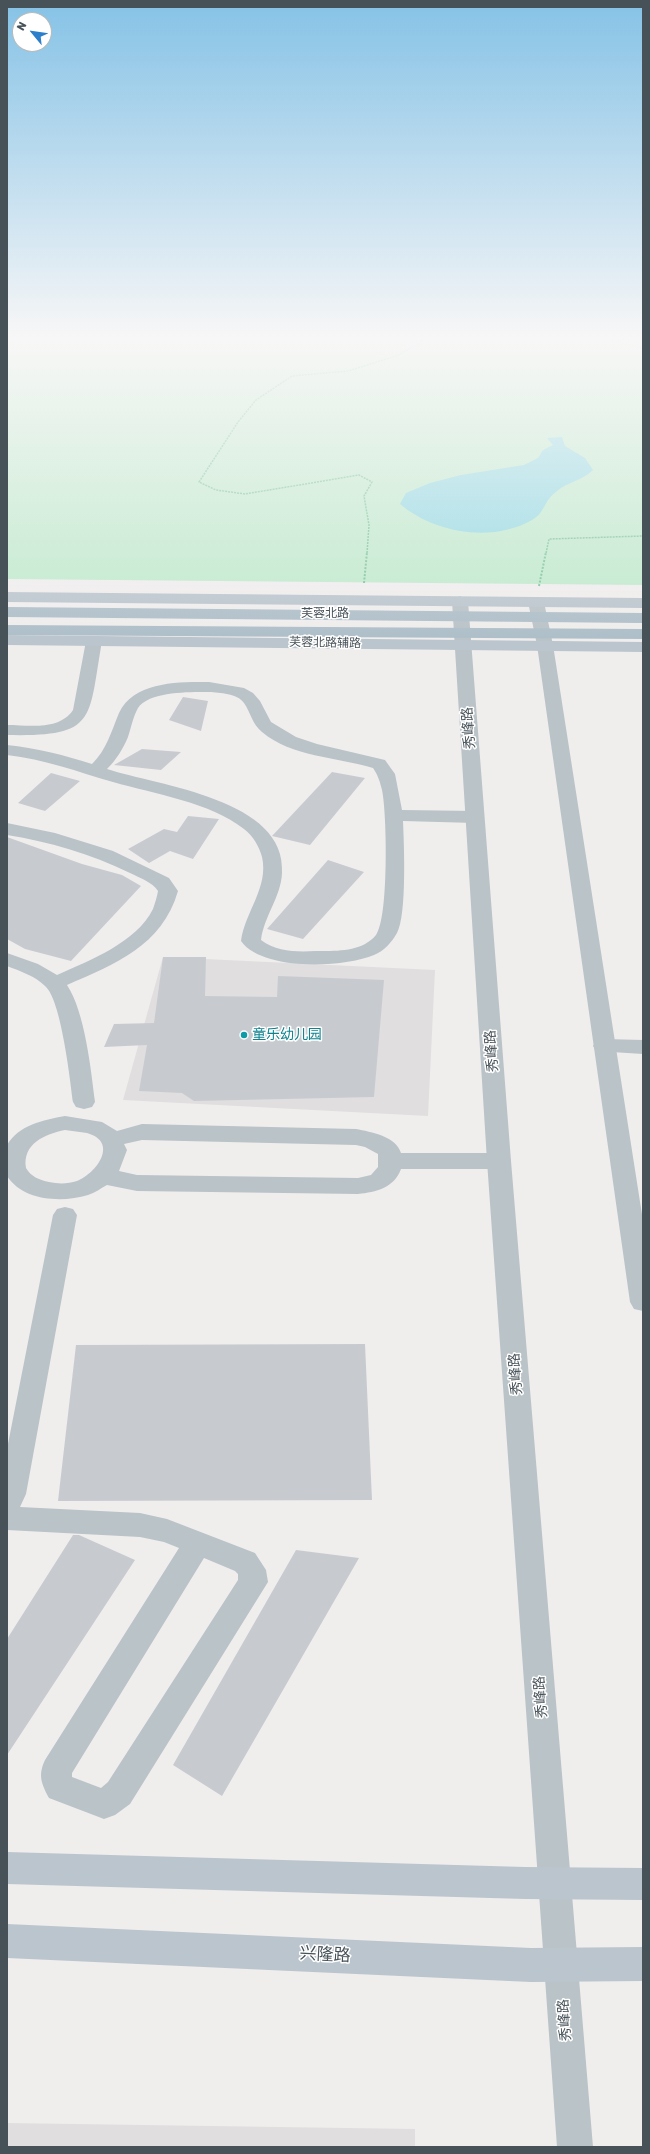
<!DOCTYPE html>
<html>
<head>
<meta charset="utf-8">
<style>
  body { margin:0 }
  #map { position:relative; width:650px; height:2154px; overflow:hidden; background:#f0eded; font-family:Rubik,sans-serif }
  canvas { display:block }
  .frame { position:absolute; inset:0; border:8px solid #475258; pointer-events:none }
  .north { position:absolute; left:12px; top:12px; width:40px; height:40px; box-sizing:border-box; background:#fff; border:1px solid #b5babc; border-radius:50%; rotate:299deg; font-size:11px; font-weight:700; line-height:16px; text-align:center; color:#475258 }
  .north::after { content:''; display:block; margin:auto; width:14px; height:18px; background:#2c7fcb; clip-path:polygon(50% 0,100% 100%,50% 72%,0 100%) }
</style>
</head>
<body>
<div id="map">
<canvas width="650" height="2154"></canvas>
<div class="frame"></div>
<div class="north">N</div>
</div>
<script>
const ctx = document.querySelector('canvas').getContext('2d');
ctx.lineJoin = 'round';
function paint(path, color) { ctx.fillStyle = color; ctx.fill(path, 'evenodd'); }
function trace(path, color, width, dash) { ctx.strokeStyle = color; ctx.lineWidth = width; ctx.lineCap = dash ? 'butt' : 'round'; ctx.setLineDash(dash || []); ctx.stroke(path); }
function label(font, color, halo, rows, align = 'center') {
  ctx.font = font + ' Rubik,"Noto Sans SC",sans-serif'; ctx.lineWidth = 3; ctx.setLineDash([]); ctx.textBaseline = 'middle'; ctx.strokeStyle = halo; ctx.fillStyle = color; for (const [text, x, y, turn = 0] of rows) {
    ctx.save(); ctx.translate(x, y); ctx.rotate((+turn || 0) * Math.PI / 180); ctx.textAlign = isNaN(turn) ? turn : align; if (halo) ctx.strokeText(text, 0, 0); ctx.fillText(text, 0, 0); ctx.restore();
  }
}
const education = new Path2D(`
  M163,957L435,970L428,1116L123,1100Z
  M7,2123L415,2129V2147H7Z`);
const green = new Path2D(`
  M7,336H643V585L7,579Z`);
const water = new Path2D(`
  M562,437L565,446L585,458L593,470C580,482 569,481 557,491C543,501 546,512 532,520C492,543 434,533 400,504L406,493L430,483L461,475L524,465L538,458L543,450L553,445L547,438Z`);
const building = new Path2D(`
  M183,697L208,701L201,731L169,720Z
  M142,749L181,752L161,770L114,765Z
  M332,772L365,778L310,845L272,836Z
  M51,773L80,781L45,811L18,803Z
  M188,816L219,819L193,859L170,851L149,863L128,849L164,829L177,832Z
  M7,837L82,864L122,875L141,886L71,961L25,949L7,939Z
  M328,860L364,872L303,939L267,929Z
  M163,957H206L205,996L277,997L278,976L384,980L374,1097L194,1101L182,1093L139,1091L147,1045L104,1047L114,1024L154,1023Z
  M365,1344L372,1500L58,1501L76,1345Z
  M73,1535H79L135,1560L7,1755V1639Z
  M296,1550L359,1558L222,1796L173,1765Z`);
const pathFar1 = new Path2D(`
  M603,336L643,349
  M367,553L369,525L364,496L372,482L359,475L245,494L216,490L199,482L238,422L256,400L292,376L348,371L399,355L430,336
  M546,553L549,539L643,536`);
const path = new Path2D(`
  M364,583L367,552
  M539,586L546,552`);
const minor = new Path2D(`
  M94,636L100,638L102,641C88,720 98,737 7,735V725C29,725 59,731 73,710L86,641L88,638Z
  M209,682L244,688L253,693L260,701L271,722L296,737L317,744L385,760L395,774L402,810L475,811L481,813L484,817L481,821L475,823L403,821C404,844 407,915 397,933C392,942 384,951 374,955C343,968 262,971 241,941C245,912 269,887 262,857C259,846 253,836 244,829C210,802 154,794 113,782C78,772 44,759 7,755V745C36,748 64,755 92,764C107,749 111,732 119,713C134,681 179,682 209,682ZM209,692C220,693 237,693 244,703C251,713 252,724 262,732C292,757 336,757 373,768C378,775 380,782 382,790C387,813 389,918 376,935C362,952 337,951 316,951C297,952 277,952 261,940C264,916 281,897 282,873C287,799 159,786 107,769C116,760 123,749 128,737C131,728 133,717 138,708C149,691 192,692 209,692Z
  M7,823L55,833L113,851L169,878L178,891C162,946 115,964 67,985C85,1012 91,1070 95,1102L92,1107L84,1109L76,1107L73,1102C70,1079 61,999 45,986C35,976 20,971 7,966V953L38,964L57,975C90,960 136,943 153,909C155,903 157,897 158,891C152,882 140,878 130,873C91,854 50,842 7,835Z
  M604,1039L643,1040V1054L596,1051L593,1046L596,1041Z
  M65,1116L102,1122L117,1131L142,1124L356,1129C371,1132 396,1136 401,1153H499L507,1155L511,1161L507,1167L499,1169H401C394,1188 376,1192 358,1194L137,1191L107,1185C101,1188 95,1193 88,1195C62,1203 23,1201 7,1176V1145C19,1125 43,1120 65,1116ZM65,1130C72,1131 80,1132 87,1133C119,1142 97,1173 77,1181C68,1184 58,1184 49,1182C40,1180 31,1177 26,1168C22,1144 45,1134 65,1130ZM142,1140L356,1145L365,1147L378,1154V1167L371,1175L358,1178L137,1175L119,1171L127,1150L124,1144Z
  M65,1207L73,1209L77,1215L26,1494L20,1507L140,1513L167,1519L255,1553L266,1570L268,1582L130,1804L115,1815L104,1819L49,1798C41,1783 38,1775 45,1760L179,1548L164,1542L140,1537L7,1530V1449L53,1215L57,1209ZM204,1558L235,1571L238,1574V1580L108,1782L101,1788L72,1777V1773Z`);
const tertiary = new Path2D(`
  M460,596L465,598L468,601L511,1161L593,2147H557L487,1161L452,601L455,598Z
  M536,597L541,599L544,602L553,645L643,1221V1311L634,1309L630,1302L537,645L528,602L531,599Z`);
const secondary = new Path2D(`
  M7,592L643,598V608L7,602Z
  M7,635L643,642V652L7,645Z
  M7,1852L525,1867L643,1868V1900L525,1899L7,1884Z
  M7,1924L531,1948L643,1947V1981L531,1982L7,1958Z`);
const primary = new Path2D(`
  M7,607L643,613V623L7,617Z
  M7,625L643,629V639L7,635Z`);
const markers = [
  [244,1035,4,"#0f9aa8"]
];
const farStreetnames = [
  ["芙蓉北路",325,614],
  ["芙蓉北路辅路",325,643,1]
];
const streetNames = [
  ["秀峰路",469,728,-94],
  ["秀峰路",492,1051,-94],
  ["秀峰路",516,1374,-94],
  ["秀峰路",541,1697,-94],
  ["秀峰路",565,2020,-94]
];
const cultureNames = [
  ["童乐幼儿园",252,1035]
];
const nearStreetnames = [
  ["兴隆路",325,1955,3]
];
paint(education, '#e0dedf');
paint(green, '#bfe9cc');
paint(water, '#91d8e2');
paint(building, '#c7cbcf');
trace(pathFar1, '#7bc39a', 1.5, [2, 1]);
trace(path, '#7bc39a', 2, [2, 1.5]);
paint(minor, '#bac3c8');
paint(tertiary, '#bac3c8');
paint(secondary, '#bbc5cd');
paint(primary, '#afbfc9');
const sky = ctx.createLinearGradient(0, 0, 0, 638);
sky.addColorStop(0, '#85c2e6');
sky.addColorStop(0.53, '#f8f7f7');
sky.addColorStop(1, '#f8f7f700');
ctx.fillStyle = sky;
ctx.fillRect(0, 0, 650, 638);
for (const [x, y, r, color] of markers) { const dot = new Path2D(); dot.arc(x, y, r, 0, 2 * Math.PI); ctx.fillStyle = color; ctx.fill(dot); trace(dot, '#fff', 1.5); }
label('12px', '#475258', '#fff', farStreetnames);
label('14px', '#475258', '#fff', streetNames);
label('14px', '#0d838f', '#fff', cultureNames, 'left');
label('17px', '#475258', '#fff', nearStreetnames);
</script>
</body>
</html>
